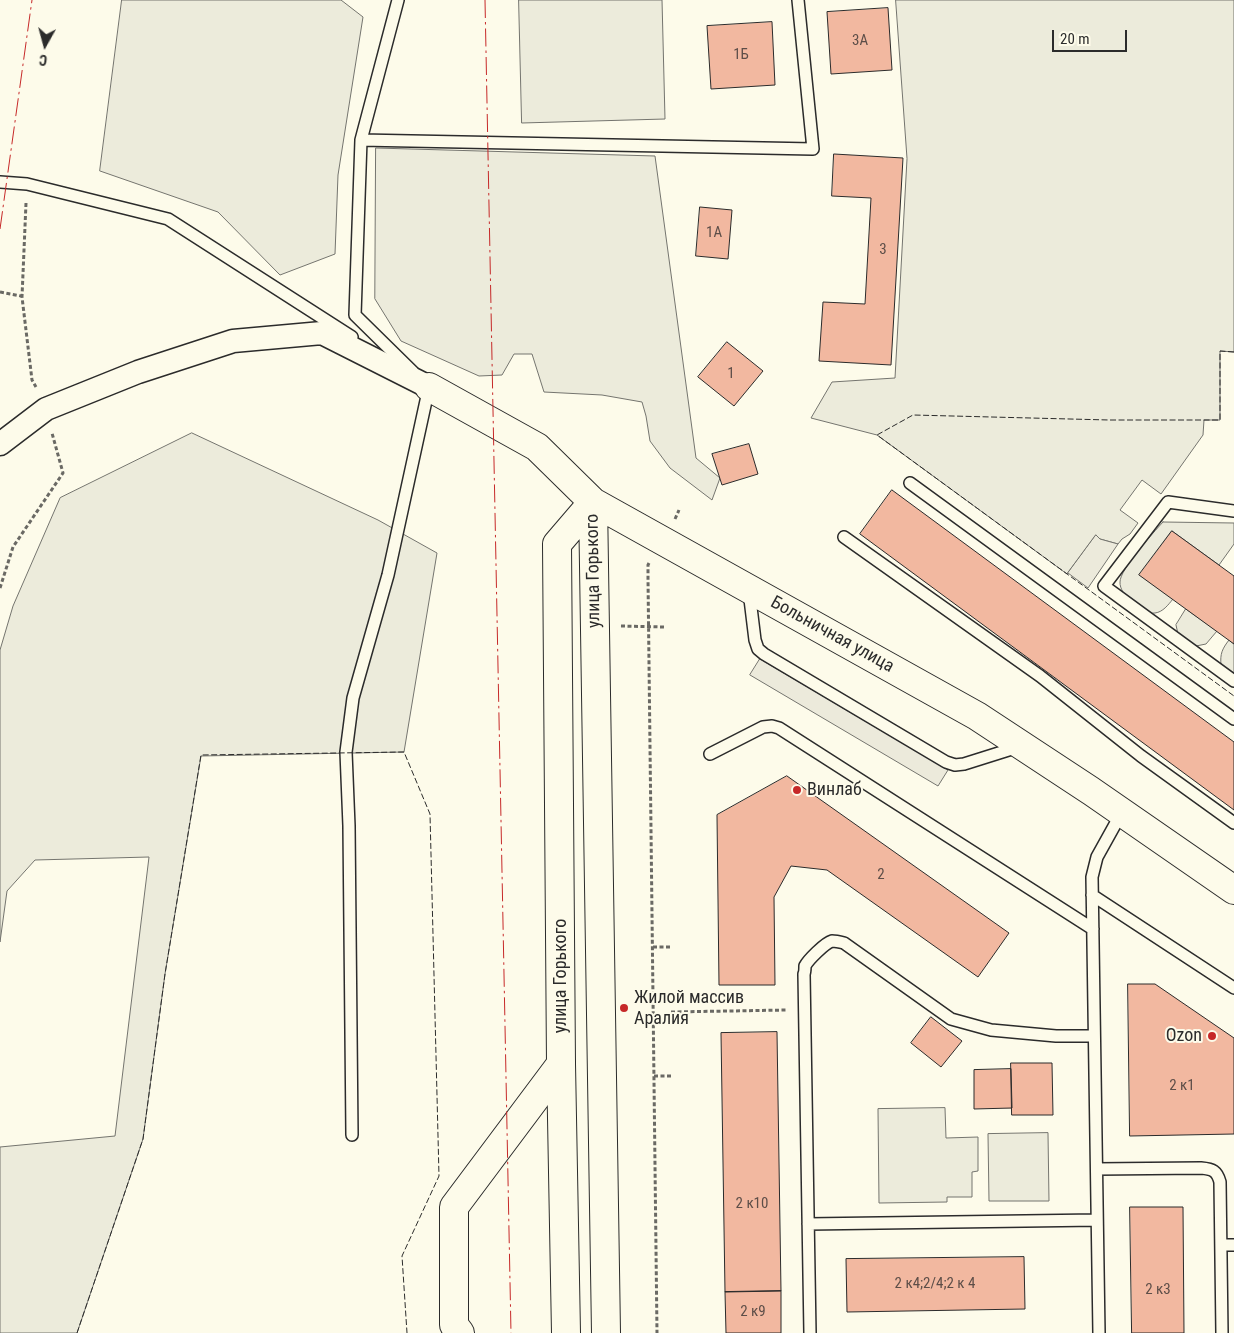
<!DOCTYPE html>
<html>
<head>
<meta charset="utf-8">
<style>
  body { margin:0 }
  #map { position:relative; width:1234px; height:1333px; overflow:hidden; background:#fdfbea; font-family:"Roboto Condensed",sans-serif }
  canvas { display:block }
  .north { position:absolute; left:20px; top:20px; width:50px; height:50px; -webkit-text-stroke:4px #fdfbea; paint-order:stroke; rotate:187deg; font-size:14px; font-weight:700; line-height:20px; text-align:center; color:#2b2b2b }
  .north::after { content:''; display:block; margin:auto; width:18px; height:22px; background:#2b2b2b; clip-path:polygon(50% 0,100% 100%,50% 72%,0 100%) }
  .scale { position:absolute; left:1052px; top:30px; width:75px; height:22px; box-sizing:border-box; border:2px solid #2b2b2b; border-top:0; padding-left:6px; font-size:15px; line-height:18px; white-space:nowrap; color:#2b2b2b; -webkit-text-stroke:4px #fdfbea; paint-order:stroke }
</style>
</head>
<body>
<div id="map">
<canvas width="1234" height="1333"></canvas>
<div class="north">С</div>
<div class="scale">20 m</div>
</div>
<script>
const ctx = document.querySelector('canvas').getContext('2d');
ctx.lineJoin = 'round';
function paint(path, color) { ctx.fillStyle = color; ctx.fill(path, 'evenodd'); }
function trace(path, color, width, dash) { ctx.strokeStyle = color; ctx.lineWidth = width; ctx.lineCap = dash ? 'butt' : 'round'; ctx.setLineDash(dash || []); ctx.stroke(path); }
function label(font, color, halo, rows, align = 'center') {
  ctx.font = font + ' "Roboto Condensed",sans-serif'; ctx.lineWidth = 4; ctx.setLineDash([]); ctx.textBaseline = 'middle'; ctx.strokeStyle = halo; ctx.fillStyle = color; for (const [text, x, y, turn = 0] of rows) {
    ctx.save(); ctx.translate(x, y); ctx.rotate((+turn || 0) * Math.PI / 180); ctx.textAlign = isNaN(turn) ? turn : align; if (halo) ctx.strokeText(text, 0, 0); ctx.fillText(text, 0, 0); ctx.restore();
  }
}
const green = new Path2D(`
  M122,0H341L363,17L338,175L335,254L280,275L218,212L100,171Z
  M519,0H662L665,119L522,123Z
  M896,0H1234V352L1220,351V420H1204L1203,435L1161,494L1142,480L1120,510L1138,523L1130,534L1122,539L1118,544L1100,539L1096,535L1067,574L877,435L811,418L832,382L895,378L907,159Z
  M376,148L655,156L696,458L720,478L712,500L670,468L650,441L646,416L642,402L602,395L544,392L532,354H514L502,375L479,376L401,341L375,299Z
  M192,433L378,520L437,553L404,752L201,756L165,974L143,1139L77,1333H0V1147L115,1136L149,857L35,860L7,891L0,942V650L13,606L60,498Z
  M1163,522L1234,523V544L1219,565L1172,531L1140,575L1173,599C1168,605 1163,612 1155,613C1143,615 1119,595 1120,582C1120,569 1153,533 1163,522Z
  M1186,609L1217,631L1206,644L1196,646L1189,643L1178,634L1176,625Z
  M1229,640L1234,644V677L1221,665C1220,654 1222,649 1229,640Z
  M945,1108L946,1138L978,1137V1171L972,1172V1197H947V1202L879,1203L878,1109Z
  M1048,1133L1049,1201H989L988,1134Z`);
const parking = new Path2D(`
  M1096,535L1100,539L1118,544L1088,588L1068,573Z
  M760,659L948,770L938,786L750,675Z`);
const building = new Path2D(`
  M888,8L892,70L831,74L827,12Z
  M772,22L775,85L711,89L707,26Z
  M834,154L903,158L891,365L819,361L823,302L865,304L871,198L832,196Z
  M700,207L732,210L728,259L696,256Z
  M727,342L763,371L734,406L698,377Z
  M749,444L758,474L722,485L712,454Z
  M892,490L1234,742V810L860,534Z
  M1172,531L1234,576V644L1139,575Z
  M787,776L1009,933L978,977L827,870L791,866L774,897L775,985H719L717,815Z
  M1128,984H1155L1234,1038V1134L1130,1136Z
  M931,1017L962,1041L941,1067L911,1043Z
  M777,1032L781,1291L725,1292L721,1033Z
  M1011,1063H1052L1053,1115H1012Z
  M1011,1069L1012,1108L974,1109V1070Z
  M1130,1207H1183L1184,1333H1132Z
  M1024,1257L1025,1309L847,1312L846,1259Z
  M781,1291V1333H726L725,1292Z`);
const path = new Path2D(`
  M26,203L22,297L32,380L36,387
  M0,292L21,296
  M675,519L679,510
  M649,563L648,565V579L657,1333
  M0,588L13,547L63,473L52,433
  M621,626L665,627
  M653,947H670
  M671,1012L787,1010
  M654,1076H673`);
const service = new Path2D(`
  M398,0L361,140L355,315L413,372
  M361,140L813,149L798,0
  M0,182L27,184L168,219L352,337
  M910,483L1234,719
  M1234,511L1168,502L1104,586L1234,681
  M844,537L1040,676L1141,756L1234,823
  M749,591L755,640L758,649L764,654L946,762L955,765L964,764L1018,747
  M710,754L763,727L772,726L779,728L1093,929
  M1092,895L1234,988
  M352,1135L349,826L346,752L353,698L388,575L429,387
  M1097,1169L1201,1168C1213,1169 1217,1171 1220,1182L1222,1333
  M808,1224L1097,1220
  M1221,1245H1234
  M810,1333L804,974C805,972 805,969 805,966C808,960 825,943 832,941C836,941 840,942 844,943L951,1019L991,1030L1056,1036H1094
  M1099,1333L1092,877L1097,857L1122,812`);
const minor = new Path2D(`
  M0,444L46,409L138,372L233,341L322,333L429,387`);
const tertiary = new Path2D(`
  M460,1333L454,1325V1207L561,1064`);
const secondary = new Path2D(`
  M429,387L537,447L593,502L977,716L1091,791L1234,890
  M593,502L606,1333
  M566,1333L561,1064L557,544L593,502`);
const fence = new Path2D(`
  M1234,352L1220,351V420H1109L913,415L877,435L1234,696
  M77,1333L143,1139L165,974L201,755L404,752L430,814L439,1176L402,1256L407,1333`);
const power = new Path2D(`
  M485,0L511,1333
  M0,229L32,0`);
const markers = [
  [797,790,5,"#c62828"],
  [624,1008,5,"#c62828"],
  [1212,1036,5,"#c62828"]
];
const numberNames = [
  ["3А",860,41],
  ["1Б",741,55],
  ["1А",714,233],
  ["3",883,250],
  ["1",731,374],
  ["2",881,875],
  ["2 к1",1182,1086],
  ["2 к10",752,1204],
  ["2 к4;2/4;2 к 4",935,1284],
  ["2 к3",1158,1290],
  ["2 к9",753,1312]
];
const streetNames = [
  ["улица Горького",594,571,-91],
  ["Больничная улица",832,635,29],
  ["улица Горького",561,976,-90]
];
const poiNames = [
  ["Винлаб",807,790],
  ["Жилой массив",634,998],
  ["Аралия",634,1019],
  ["Ozon",1202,1036,"right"]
];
paint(green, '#ecebdb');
trace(green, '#74746e', 1);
paint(parking, '#eceadb');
trace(parking, '#74746e', 1);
paint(building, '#f2b8a0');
trace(building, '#2b2b2b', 1);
trace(service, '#2b2b2b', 14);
trace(minor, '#2b2b2b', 25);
trace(tertiary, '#2b2b2b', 30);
trace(secondary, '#2b2b2b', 30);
trace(path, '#6a6964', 3, [4, 2.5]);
trace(service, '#fdfbea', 11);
trace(minor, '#fdfbea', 22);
trace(tertiary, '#fdfbea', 28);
trace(secondary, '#fdfbea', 28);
trace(fence, '#2b2b2b', 1, [6, 2.5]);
trace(power, '#c62828', 1, [18, 4, 2.5, 4]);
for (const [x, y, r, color] of markers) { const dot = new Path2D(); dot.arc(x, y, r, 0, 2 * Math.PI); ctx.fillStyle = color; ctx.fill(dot); trace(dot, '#fdfbea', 2); }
label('15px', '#5d4e48', null, numberNames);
label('18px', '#2b2b2b', '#fdfbea', streetNames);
label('18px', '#2b2b2b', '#fdfbea', poiNames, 'left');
</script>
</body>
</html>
